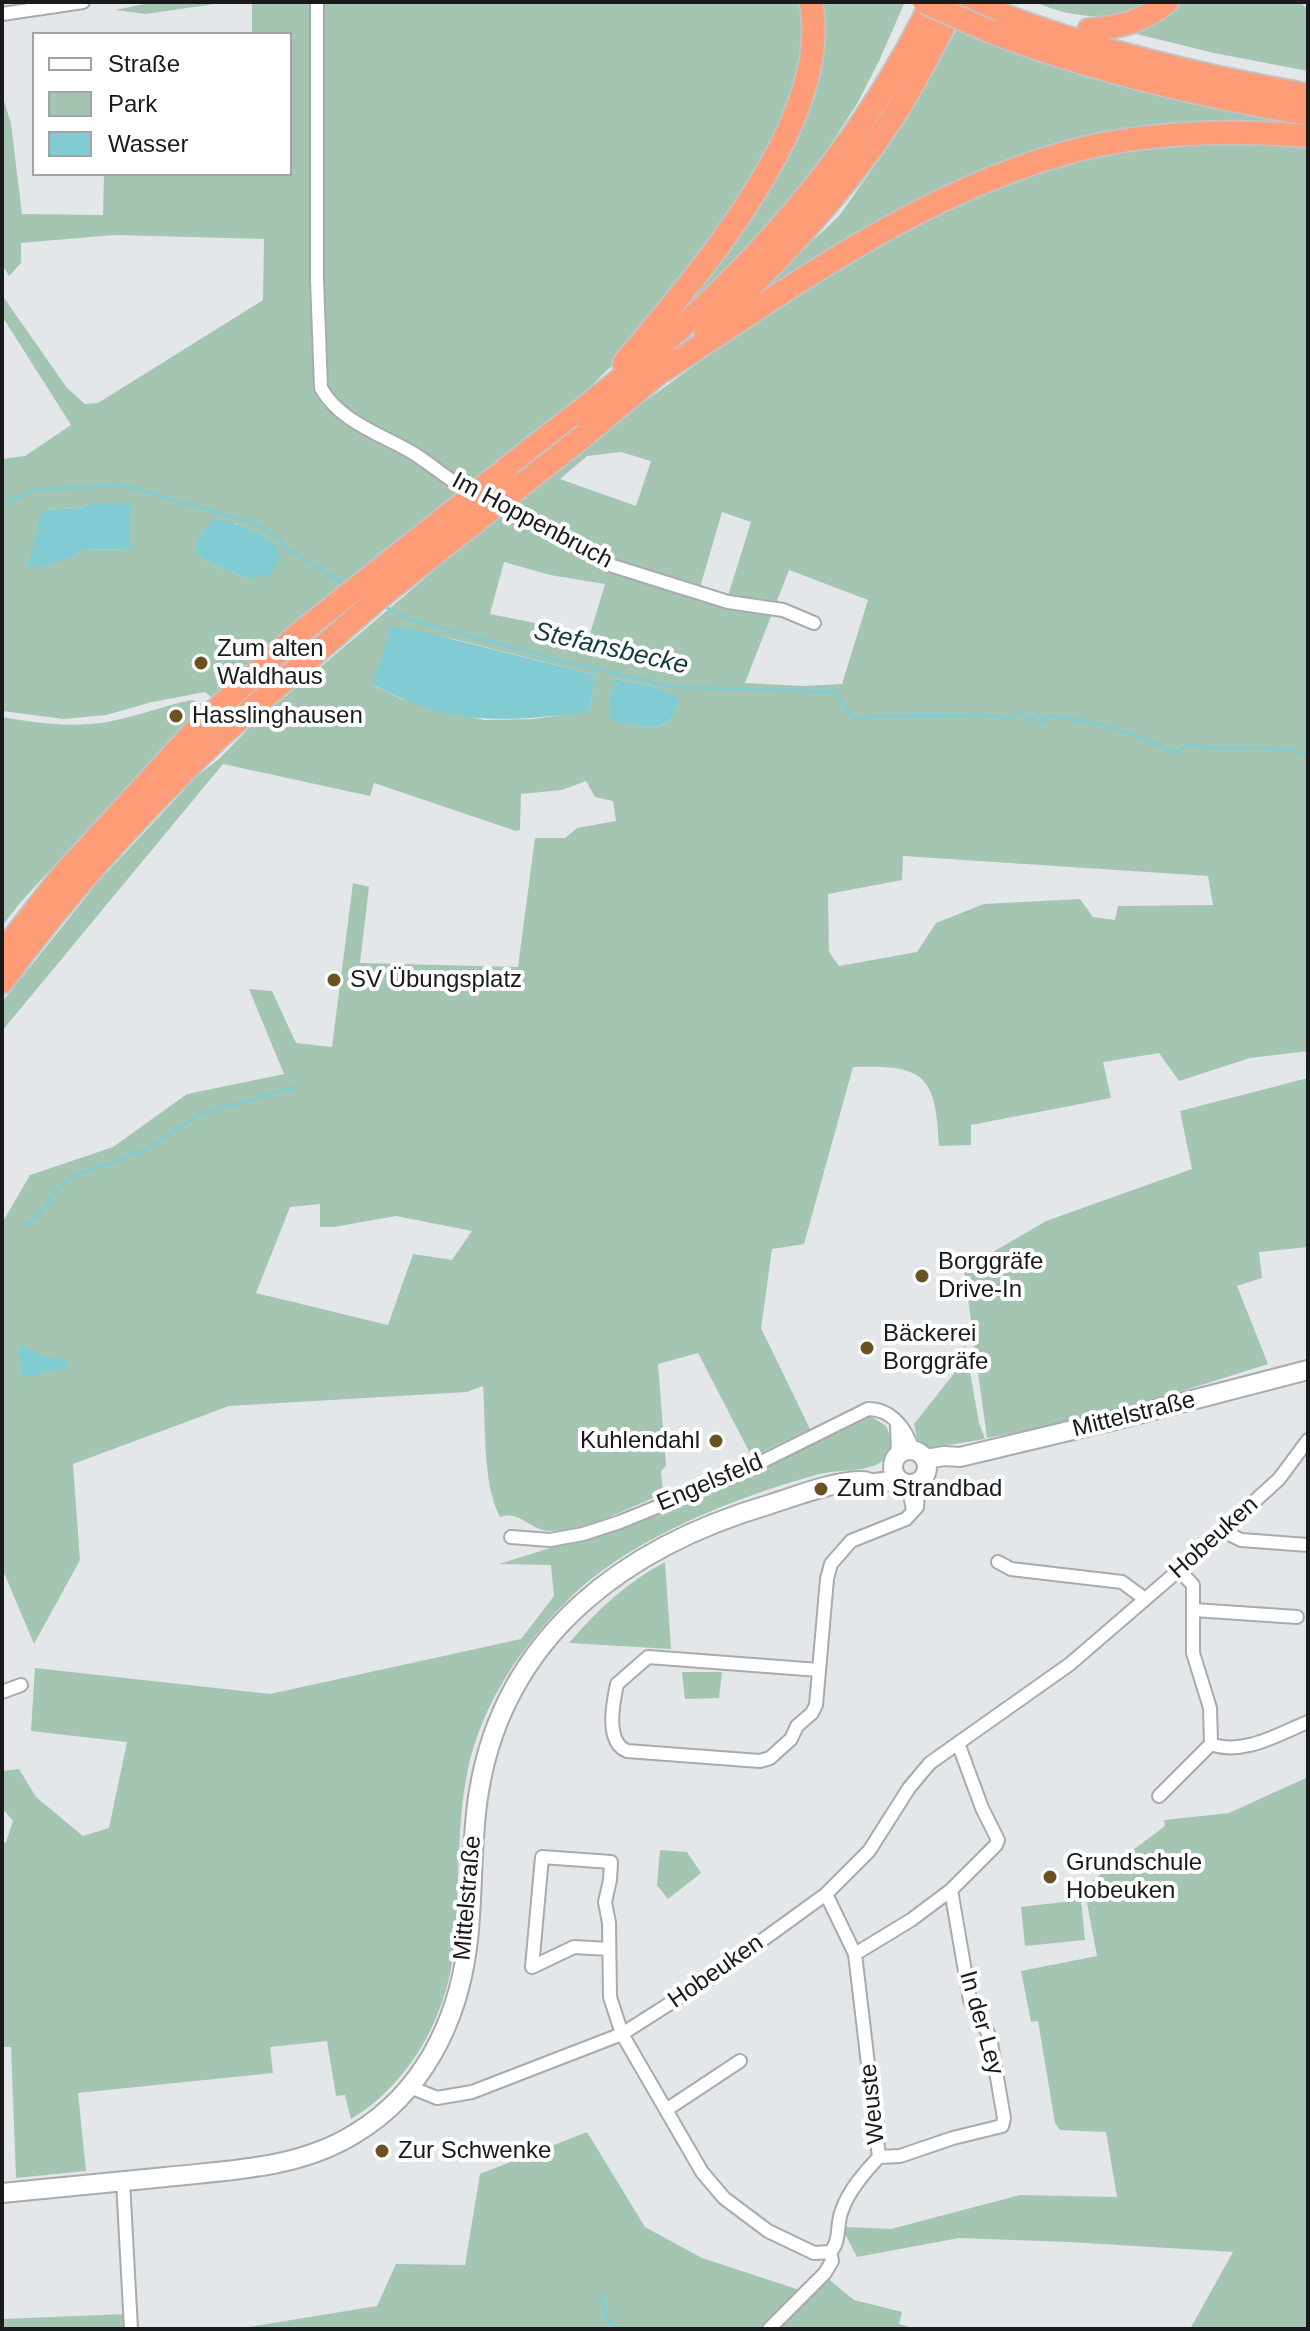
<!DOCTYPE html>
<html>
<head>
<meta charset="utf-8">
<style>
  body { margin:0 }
  #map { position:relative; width:1310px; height:2331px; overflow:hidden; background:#e4e7ea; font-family:Arial,sans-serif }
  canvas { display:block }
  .frame { position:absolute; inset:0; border:4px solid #191a1b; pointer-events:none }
  .legend { position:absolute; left:32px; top:32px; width:260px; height:144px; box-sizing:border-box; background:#fff; border:2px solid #a3a3a4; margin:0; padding:10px 14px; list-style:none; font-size:24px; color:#191a1b }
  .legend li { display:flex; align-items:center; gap:16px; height:40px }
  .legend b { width:40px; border:2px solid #a3a3a4 }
</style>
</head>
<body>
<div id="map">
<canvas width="1310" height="2331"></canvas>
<div class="frame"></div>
<ul class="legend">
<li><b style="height:10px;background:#fff"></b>Straße</li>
<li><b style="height:22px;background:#a4c5b1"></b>Park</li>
<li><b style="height:22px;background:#81cbd2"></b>Wasser</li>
</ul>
</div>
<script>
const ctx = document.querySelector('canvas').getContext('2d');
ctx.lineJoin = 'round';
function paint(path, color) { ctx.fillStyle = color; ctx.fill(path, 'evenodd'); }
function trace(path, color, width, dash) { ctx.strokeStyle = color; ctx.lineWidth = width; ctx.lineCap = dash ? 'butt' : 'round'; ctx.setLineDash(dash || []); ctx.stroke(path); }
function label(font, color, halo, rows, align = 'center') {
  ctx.font = font + ' Arial,sans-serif'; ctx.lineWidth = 8; ctx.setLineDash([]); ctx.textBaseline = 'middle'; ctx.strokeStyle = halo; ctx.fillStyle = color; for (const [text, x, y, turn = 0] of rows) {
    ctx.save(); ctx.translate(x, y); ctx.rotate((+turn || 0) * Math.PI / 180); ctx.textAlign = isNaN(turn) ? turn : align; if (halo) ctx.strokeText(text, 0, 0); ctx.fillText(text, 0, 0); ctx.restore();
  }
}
const green = new Path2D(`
  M155,2H228L146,14L115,10Z
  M252,2H313L312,322L316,388L322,399L325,385L322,2H801L807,30L794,99L767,154L680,288L633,345L590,387L343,584L211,697L205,692L152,702L106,715L64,719L2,711V459L25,456L71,425L2,316V295L67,388L85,404L98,403L263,300L264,239L114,235L21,243V263L9,276L3,266L2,94L11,124L22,214L103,215L104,174H290V34H252ZM88,504H121L129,549L82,550L70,559L25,565L33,553L42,510L80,508ZM235,523L249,529V579L214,565L197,555Z
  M813,2L904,4L879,61L857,104L808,179L708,294L637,356L803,118Z
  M1035,2H1151C1116,24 1071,18 1035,2Z
  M1172,2H1299L1308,9V71L1214,53L1120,30Z
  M957,29L1012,50L1308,122V128L1060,149L749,300L839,216L904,124Z
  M1308,143V1051L1250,1058L1179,1081L1159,1053L1103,1062L1111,1098L971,1125V1145L939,1146C936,1074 924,1065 853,1067L804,1244L772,1249L761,1328L810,1429L752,1457L698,1353L658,1364L666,1466L661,1471L663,1494C628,1508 590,1530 551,1531C530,1532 522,1510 500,1517C482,1482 486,1425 483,1386L467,1392L229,1406L73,1464L80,1560L34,1644L2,1568V1223L30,1175L113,1147L187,1094L284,1074L249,989L272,991L296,1043L332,1047L353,883L369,887L360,963L518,967L535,838H565L577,828L616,821L613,801L595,797L586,781L562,790L521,794L520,830L516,831L374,783L370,796L223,764L2,1031V1003L5,998L97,883L197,776L219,759L252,725L450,557L633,410L805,285L875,240L1021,175L1145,144ZM621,452L651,461L636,506L560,479L587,456ZM722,512L751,522L727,599L699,591ZM504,562L550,575L605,584L590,634L490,614ZM789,570L868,600L842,684L803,686L745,683ZM391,627L454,639L595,675L589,711L534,719L484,720L401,699L374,685ZM615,679L653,686L677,697C677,738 642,727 613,720C606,707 612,693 615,679ZM903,856L1208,876L1213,905L1118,906L1115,920L1093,917L1080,899L984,904L936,923L917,952L839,966L829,952L828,894L902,880ZM320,1204V1227H334L396,1216L472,1231L452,1260L413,1254L388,1325L256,1293L290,1207Z
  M191,700L202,704L20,903L2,926V717C37,723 72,728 107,722C135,717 163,706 191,700Z
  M1308,1078V1247L1259,1252L1262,1278L1237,1286L1268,1364L1103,1416L987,1438L964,1269L1046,1221L1192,1169L1180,1111Z
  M965,1344L979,1423L985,1439L931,1448L917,1439L914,1424L959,1367Z
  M866,1417H872L886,1426C891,1437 895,1451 884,1460C868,1473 839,1469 820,1474C738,1496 628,1539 568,1600C521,1646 482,1704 468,1769C455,1831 461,1894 453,1956C445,2020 407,2086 351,2119L345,2095L336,2096L327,2041L270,2047L273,2073L78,2093L86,2171L16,2178L11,2047H2V1843L6,1842L13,1821L2,1808V1771L19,1769L36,1797L83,1836L109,1828L127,1742L31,1731L35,1668L270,1694L521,1639L554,1596L551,1565L499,1564L582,1538L711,1493Z
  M665,1562L671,1649L569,1643C596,1611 627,1582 665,1562Z
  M682,1672H722L719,1698L685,1699Z
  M1308,1777V2329H1190L1233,2252L1069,2242L959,2238L857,2257L844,2232L845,2227L891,2229L1020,2195L1117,2197L1106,2132L1060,2130L1055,2123L1038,2021L1031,2022L1021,1971L1097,1956L1084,1887L1165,1826L1164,1820L1229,1813Z
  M660,1850L687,1852L701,1873L668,1899L657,1885Z
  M1081,1900L1085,1940L1025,1946L1021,1907Z
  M587,2132L645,2227L702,2258L803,2291L765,2329H236L377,2306L396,2264L465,2265L480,2174Z
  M826,2277L854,2300L902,2312L899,2324L916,2329H772Z
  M127,2314L128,2329H2V2319Z`);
const water = new Path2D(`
  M131,503L129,549L82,550L70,559L33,568L25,565C36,549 36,529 42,510L80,508L88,504Z
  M215,519C242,524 261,531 279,550V561L271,574L249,579L214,565L197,555C195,538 202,530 215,519Z
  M391,626L420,631L595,675L589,712C506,722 448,727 373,684Z
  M615,679L653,686L678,697C676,738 642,727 612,720C606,707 611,693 615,679Z
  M24,1345C35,1356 52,1358 67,1360L69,1366C53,1369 36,1379 22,1376L18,1347Z`);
const stream = new Path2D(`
  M2,504L34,490L122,485L253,523L279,539L287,549L345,584
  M383,606L412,620L562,661L675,687L835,692L854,719L878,716L989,715L1009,718L1020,712L1030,721L1038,713L1043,722L1048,716C1092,720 1136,733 1175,753L1188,745C1229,752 1267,744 1308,754
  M26,1225L39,1215L57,1189L74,1176L147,1149L199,1115L295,1087
  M604,2296L601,2298L608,2320L619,2329`);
const minor = new Path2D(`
  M317,2V279L321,388C340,422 381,434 413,453C434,466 453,484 476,495
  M2,14L83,2
  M496,505L516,512L613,566L728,602L783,610L814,623
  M897,1423L898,1455
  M908,1484L913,1510
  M1223,1531L1241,1540L1308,1545
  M511,1537L550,1540L583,1534L620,1522L733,1476L868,1409C892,1409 906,1429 913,1450
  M998,1562L1011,1569L1122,1582L1145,1599
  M1194,1610L1297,1617
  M819,1670L648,1657L617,1684C613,1703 605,1742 627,1751L760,1761L770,1758L791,1739L797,1726L812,1713L816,1705L827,1579L831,1564L851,1541L906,1519L917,1507L919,1482
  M2,1692L21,1685
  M1211,1744C1243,1756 1278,1734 1308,1722
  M1159,1796L1211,1744L1210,1708L1193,1653V1585L1179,1570
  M609,1949L574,1947L532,1967L542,1857L611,1862L610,1880L605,1902L609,1923L610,1997L622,2034L702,2172L724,2198L768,2231L814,2253L830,2252
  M855,1954L911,1920L951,1890L996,1845L998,1840L982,1808L958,1743
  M410,2087L437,2098L472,2092L622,2034L713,1976L826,1894L869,1851L909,1788L930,1763L1070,1664L1179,1570L1279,1479L1308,1440
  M666,2110L740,2061
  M879,2157L900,2156L953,2138L1002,2126L1004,2118L990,2037L970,2000L951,1890
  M123,2181L131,2329
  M769,2329L825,2273L832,2261L830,2252C841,2242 836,2224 842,2210C849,2190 865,2172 879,2157L855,1954L826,1894`);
const secondary = new Path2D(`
  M893 1467a17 17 0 1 1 34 0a17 17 0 1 1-34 0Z
  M926,1459L944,1456L960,1457L1123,1418L1308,1370
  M2,2193C57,2188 111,2182 166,2177C230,2170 299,2169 356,2133C422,2093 457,2023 467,1948C474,1896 470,1843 479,1791C505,1634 627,1546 771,1504C799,1495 831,1482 860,1481C873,1481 860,1483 873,1483C882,1483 891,1480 899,1480`);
const motorway = new Path2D(`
  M969,2C1078,47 1193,75 1308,95
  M1089,30C1121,26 1141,23 1167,2
  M989,31C1092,71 1200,96 1308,114
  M705,331C773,267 839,198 891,120C915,83 936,42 955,2
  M624,363C696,277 834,121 811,2
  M664,370C796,284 929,186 1085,148C1158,131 1234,130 1308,136
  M586,434L674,360
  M506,469C556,429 609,390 658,348C770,251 867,136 932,2
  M2,953L62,876L203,722
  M2,982C65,894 140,813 219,737`);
const motorwayBridge = new Path2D(`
  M924,2L989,31
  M203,722L296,636L506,469
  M219,737L380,597L586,434`);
const markers = [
  [201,663,8,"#6a5222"],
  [176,716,8,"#6a5222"],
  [334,980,8,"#6a5222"],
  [922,1276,8,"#6a5222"],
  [867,1348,8,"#6a5222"],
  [716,1441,8,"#6a5222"],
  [821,1489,8,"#6a5222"],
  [1050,1877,8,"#6a5222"],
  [382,2151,8,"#6a5222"]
];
const streetNames = [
  ["Im Hoppenbruch",532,521,28],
  ["Mittelstraße",1134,1415,-14],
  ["Engelsfeld",710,1483,-23],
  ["Hobeuken",1214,1538,-42],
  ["Mittelstraße",468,1898,-85],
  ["Hobeuken",716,1972,-35],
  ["In der Ley",981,2023,74],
  ["Weuste",873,2104,-96]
];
const poiNames = [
  ["Zum alten",217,649],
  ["Waldhaus",217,677],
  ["Hasslinghausen",192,716],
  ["SV Übungsplatz",350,980],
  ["Borggräfe",938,1262],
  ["Drive-In",938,1290],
  ["Bäckerei",883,1334],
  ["Borggräfe",883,1362],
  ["Kuhlendahl",700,1441,"right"],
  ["Zum Strandbad",837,1489],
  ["Grundschule",1066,1863],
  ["Hobeuken",1066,1891],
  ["Zur Schwenke",398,2151]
];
const waterNames = [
  ["Stefansbecke",611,649,13]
];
paint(green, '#a4c5b1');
paint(water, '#81cbd2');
trace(stream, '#81cbd2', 3);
trace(minor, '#a8abae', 16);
trace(secondary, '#a8abae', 22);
trace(motorway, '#c3c3c4', 26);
trace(minor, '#fff', 12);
trace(secondary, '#fff', 18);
trace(motorway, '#fd9c77', 22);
trace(motorwayBridge, '#c3c3c4', 26, []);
trace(motorwayBridge, '#fd9c77', 22);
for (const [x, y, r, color] of markers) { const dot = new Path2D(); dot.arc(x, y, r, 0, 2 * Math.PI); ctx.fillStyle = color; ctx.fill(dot); trace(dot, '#fff', 3); }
label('24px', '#191a1b', '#fff', streetNames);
label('24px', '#191a1b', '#fff', poiNames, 'left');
label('italic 26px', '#163b3e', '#fff', waterNames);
</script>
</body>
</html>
